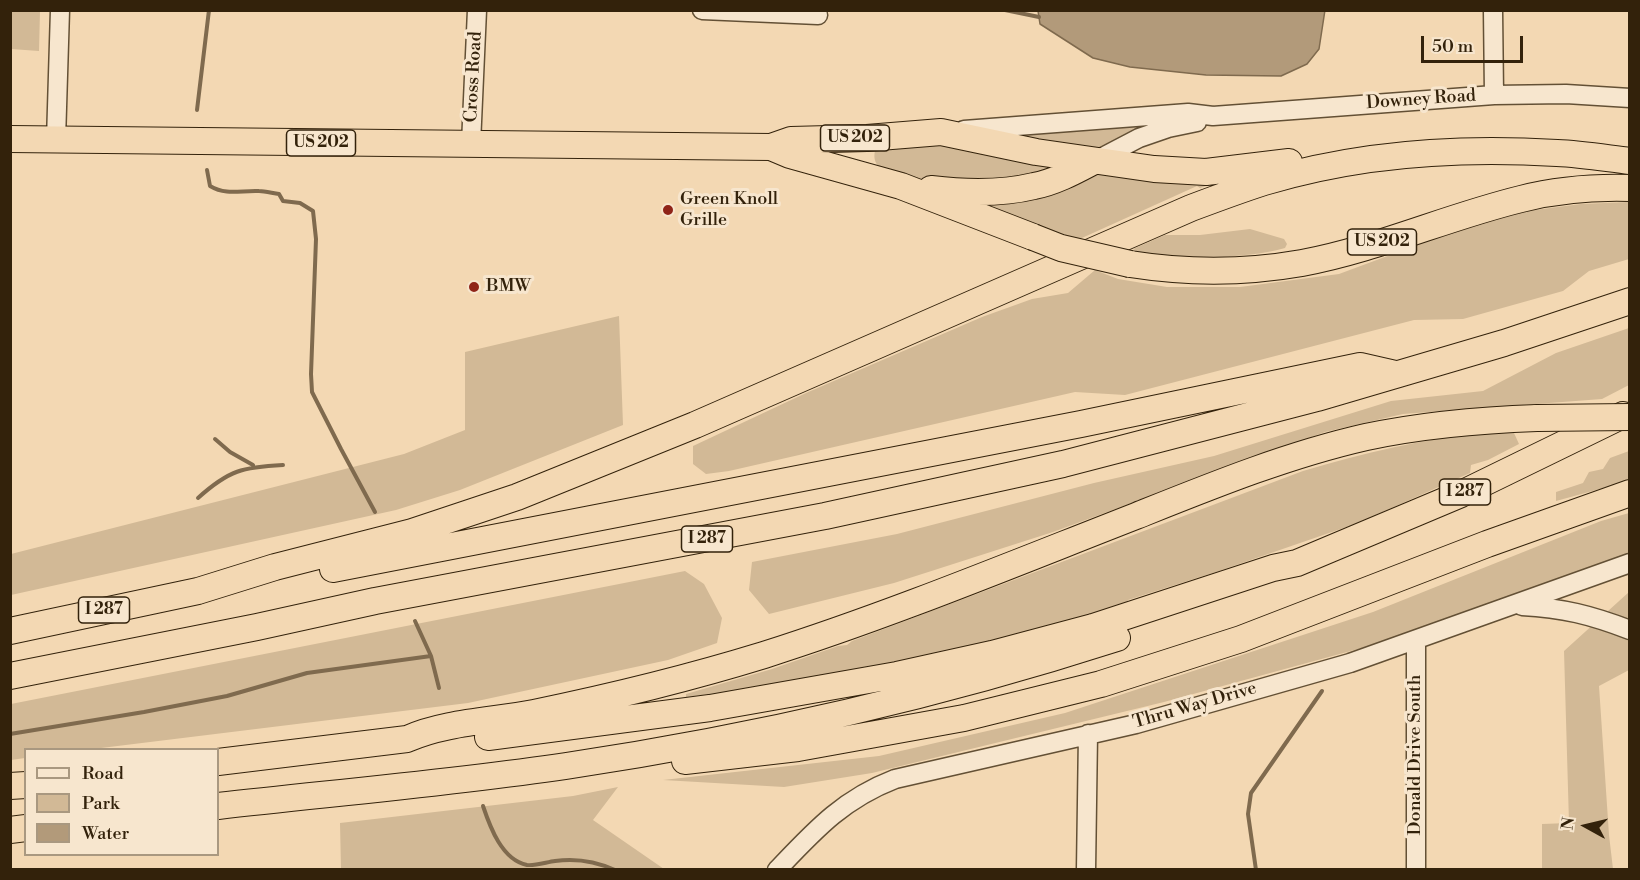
<!DOCTYPE html>
<html>
<head>
<meta charset="utf-8">
<style>
  body { margin:0 }
  #map { position:relative; width:1640px; height:880px; overflow:hidden; background:#f3d8b3; font-family:"Libre Bodoni",serif }
  canvas { display:block }
  .frame { position:absolute; inset:0; border:12px solid #33220b; pointer-events:none }
  .legend { position:absolute; left:24px; top:748px; width:195px; height:108px; box-sizing:border-box; background:#f7e6ce; border:2px solid #a99880; margin:0; padding:8px 10px; list-style:none; font-size:18px; color:#33220b }
  .legend li { display:flex; align-items:center; gap:12px; height:30px }
  .legend b { width:30px; border:2px solid #a99880 }
  .north { position:absolute; left:1556px; top:796px; width:60px; height:60px; -webkit-text-stroke:4px #f7e6ce; paint-order:stroke; rotate:278deg; font-size:16px; font-weight:700; line-height:24px; text-align:center; color:#33220b }
  .north::after { content:''; display:block; margin:auto; width:21px; height:27px; background:#33220b; clip-path:polygon(50% 0,100% 100%,50% 72%,0 100%) }
  .scale { position:absolute; left:1421px; top:36px; width:102px; height:27px; box-sizing:border-box; border:3px solid #33220b; border-top:0; padding-left:8px; font-size:18px; line-height:21px; white-space:nowrap; color:#33220b; -webkit-text-stroke:4px #f7e6ce; paint-order:stroke }
</style>
</head>
<body>
<div id="map">
<canvas width="1640" height="880"></canvas>
<div class="frame"></div>
<ul class="legend">
<li><b style="height:8px;background:#f7e6ce"></b>Road</li>
<li><b style="height:16px;background:#d2b996"></b>Park</li>
<li><b style="height:16px;background:#b29a7a"></b>Water</li>
</ul>
<div class="north">N</div>
<div class="scale">50 m</div>
</div>
<script>
const ctx = document.querySelector('canvas').getContext('2d');
ctx.lineJoin = 'round';
function paint(path, color) { ctx.fillStyle = color; ctx.fill(path, 'evenodd'); }
function trace(path, color, width, dash) { ctx.strokeStyle = color; ctx.lineWidth = width; ctx.lineCap = dash ? 'butt' : 'round'; ctx.setLineDash(dash || []); ctx.stroke(path); }
function label(font, color, halo, rows, align = 'center') {
  ctx.font = font + ' "Libre Bodoni",serif'; ctx.lineWidth = 6; ctx.setLineDash([]); ctx.textBaseline = 'middle'; ctx.strokeStyle = halo; ctx.fillStyle = color; for (const [text, x, y, turn = 0] of rows) {
    ctx.save(); ctx.translate(x, y); ctx.rotate((+turn || 0) * Math.PI / 180); ctx.textAlign = isNaN(turn) ? turn : align; if (halo) ctx.strokeText(text, 0, 0); ctx.fillText(text, 0, 0); ctx.restore();
  }
}
const green = new Path2D(`
  M10,11H40L39,51L11,49Z
  M1149,125L1097,150L994,134Z
  M916,144L943,145L1061,165C1054,169 1045,177 1037,179C1025,182 1003,180 990,180C968,180 860,190 876,148Z
  M1108,173L1212,184L1200,188L1197,186L1073,242L971,202L1095,174Z
  M1629,202V259L1589,271L1563,291L1463,319L1414,320L1125,395L1075,392L729,471L706,474L693,464V446L806,393L982,317L1032,299L1068,293L1095,270L1118,279L1167,287H1240L1339,274L1436,238L1527,211L1581,204Z
  M1250,229L1284,239L1287,244L1285,248C1262,255 1239,255 1215,258C1189,260 1156,266 1133,249L1165,235H1200Z
  M619,316L623,425L460,490L396,510L11,595V554L404,454L465,430V352Z
  M1629,328V385L1602,399L1403,414L1325,432L1053,532L894,583L769,614L749,590L752,562L897,534L1094,483L1214,456L1391,401L1483,391L1556,353Z
  M1487,433H1514L1519,444L1488,460L1471,465L1470,473L1358,523L1216,572L1128,600L1127,605L1000,640H996L915,660L767,687L686,697V694L772,669L838,646L847,645L852,641L1303,471C1363,453 1425,438 1487,433Z
  M1629,451V481L1556,501V492L1583,483L1589,472L1603,469L1610,458Z
  M1629,513V575L1164,702L872,773L784,787L663,780L879,756L1065,713L1373,612L1601,521Z
  M685,571L704,584L722,618L717,643L668,660L468,703L93,749L26,750L25,758L11,760V704Z
  M1629,592V670L1599,686L1609,835L1613,869H1542V824L1569,823L1564,651Z
  M618,787L593,820L664,869H341L340,823L573,796Z`);
const water = new Path2D(`
  M1325,10L1319,49L1307,64L1281,76L1206,75L1130,67L1093,58L1040,24L1038,11Z`);
const stream = new Path2D(`
  M1005,10L1039,17
  M197,110L209,10
  M207,170L210,186C227,196 241,190 259,191C265,191 272,193 279,194L283,201L300,203L313,211L316,239L311,374L312,392L341,449L375,512
  M215,439L230,452L253,465
  M198,498C229,470 243,467 283,465
  M415,621L431,656L439,688
  M10,734L144,712L227,696L307,673L431,656
  M483,806C490,827 502,860 527,865C535,866 547,862 555,861C576,858 595,861 615,870
  M1256,870L1248,814L1251,793L1322,691`);
const minor = new Path2D(`
  M702,10L818,15
  M1493,10L1494,95
  M964,130L1188,113L1213,116L1494,95L1566,94L1630,98
  M56,140L60,10
  M471,144L477,10
  M1095,161L1139,138L1168,128L1197,122
  M1522,606C1563,608 1591,615 1630,630
  M1416,640V870
  M777,870C815,830 843,799 895,779L1136,724L1350,663L1630,563
  M1086,870L1088,734`);
const highway = new Path2D(`
  M10,139L771,147L791,140L867,138L941,132L1036,152L1154,169L1206,172L1289,162
  M771,147L790,155L901,186L1033,237
  M931,189C965,193 1001,194 1034,186C1055,182 1075,171 1094,161
  M1130,264C1187,273 1245,273 1302,263C1377,249 1447,217 1521,199C1556,190 1593,187 1630,188
  M333,569L1081,424L1360,366L1395,374
  M10,631L198,591L275,567L412,532L517,497L695,425L1191,208C1215,199 1239,190 1264,182C1357,154 1460,147 1557,153C1581,154 1605,158 1630,161
  M10,676L257,627L375,601L825,516L1063,464L1317,398L1504,343L1630,301
  M488,737L710,708L897,675L992,654L1093,627L1273,568L1297,563L1461,494L1623,415
  M685,761L798,748L964,718L1101,684L1241,639L1487,544L1630,493
  M218,762L407,739C445,722 493,721 534,713C612,697 689,678 764,655C890,615 1013,564 1136,516C1211,486 1287,455 1366,437C1423,425 1479,420 1537,418
  M10,786L26,785
  M218,806C333,793 450,783 566,766C753,738 937,696 1117,638
  M10,830L26,828`);
const highwayBridge = new Path2D(`
  M1033,237L1061,248L1130,264
  M1537,418L1630,417`);
const markers = [
  [668,210,6,"#8f2418"],
  [474,287,6,"#8f2418"]
];
const shields = [
  [855,138,69],
  [321,143,69],
  [1382,242,69],
  [1465,492,51],
  [707,539,51],
  [104,610,51]
];
const shieldNames = [
  ["US 202",855,138],
  ["US 202",321,143],
  ["US 202",1382,242],
  ["I 287",1465,492],
  ["I 287",707,539],
  ["I 287",104,610]
];
const streetNames = [
  ["Cross Road",474,77,-87],
  ["Downey Road",1421,100,-4],
  ["Thru Way Drive",1195,706,-16],
  ["Donald Drive South",1416,755,-90]
];
const poiNames = [
  ["Green Knoll",680,200],
  ["Grille",680,221],
  ["BMW",486,287]
];
paint(green, '#d2b996');
paint(water, '#b29a7a');
trace(water, '#7f6a4e', 1.5);
trace(stream, '#7f6a4e', 4);
trace(minor, '#635035', 21);
trace(highway, '#33220b', 28);
trace(minor, '#f7e6ce', 18);
trace(highway, '#f3d8b3', 26);
trace(highwayBridge, '#33220b', 28, []);
trace(highwayBridge, '#f3d8b3', 26);
for (const [x, y, r, color] of markers) { const dot = new Path2D(); dot.arc(x, y, r, 0, 2 * Math.PI); ctx.fillStyle = color; ctx.fill(dot); trace(dot, '#f7e6ce', 2); }
for (const [x, y, w] of shields) { const box = new Path2D(); box.roundRect(x - w / 2, y - 13, w, 26, 4.5); ctx.fillStyle = '#f7e6ce'; ctx.fill(box); trace(box, '#33220b', 1.5); }
label('bold 16px', '#33220b', null, shieldNames);
label('18px', '#33220b', '#f7e6ce', streetNames);
label('18px', '#33220b', '#f7e6ce', poiNames, 'left');
</script>
</body>
</html>
